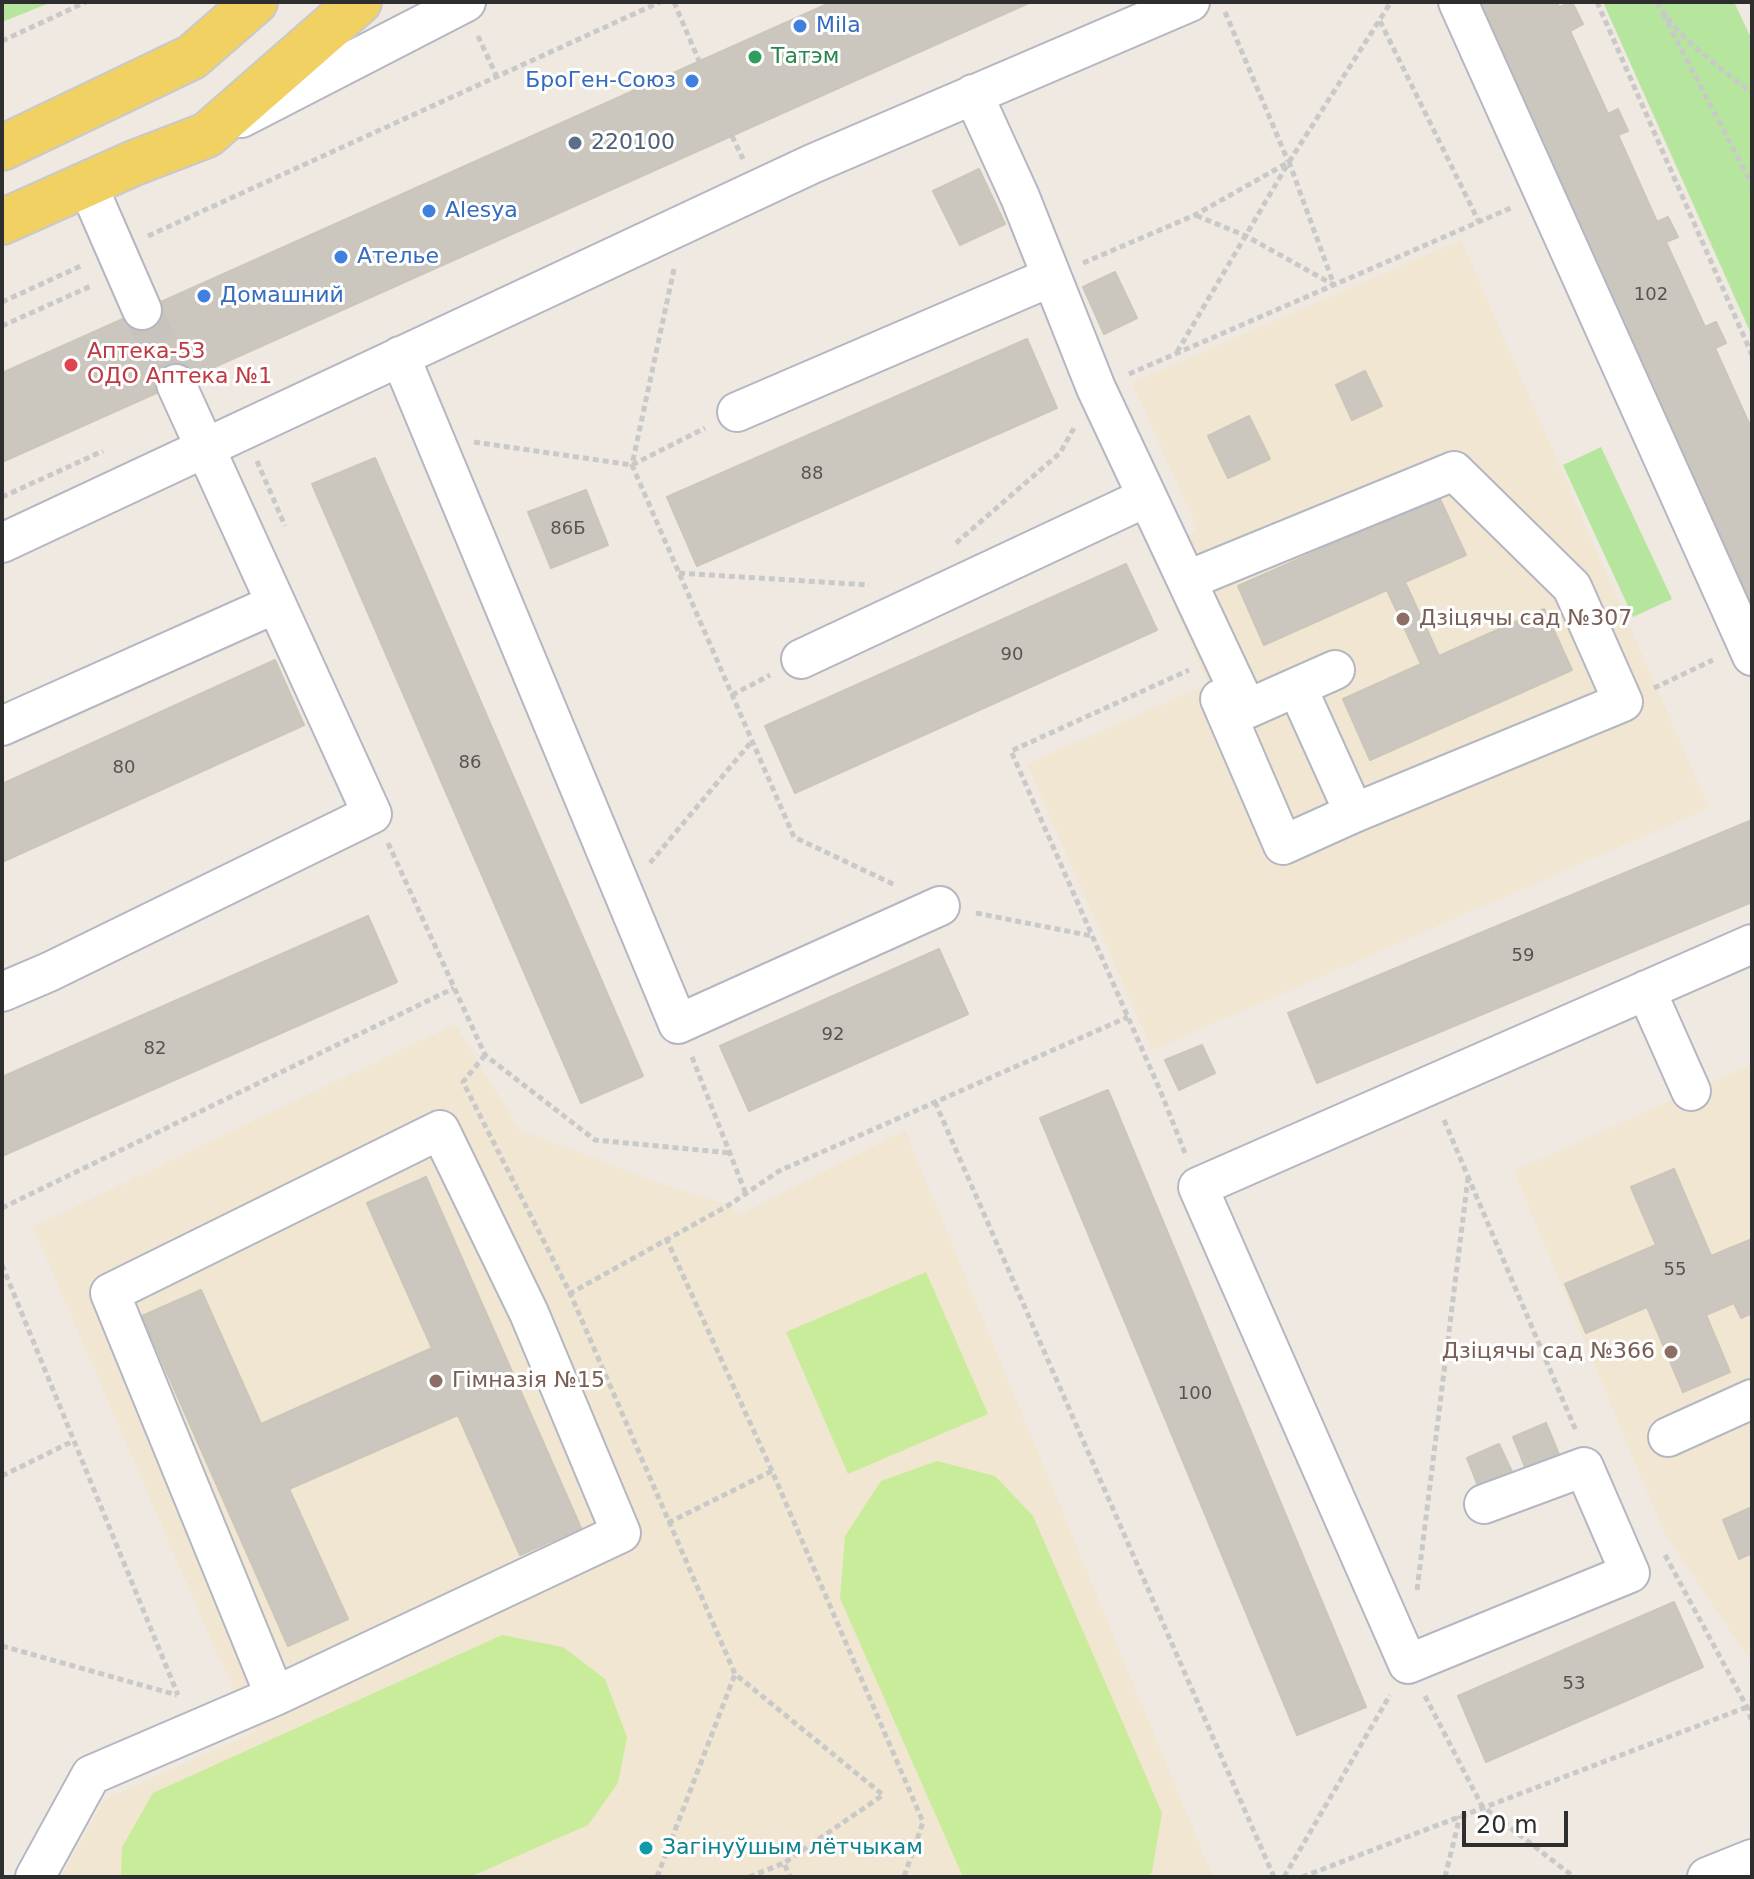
<!DOCTYPE html>
<html>
<head>
<meta charset="utf-8">
<style>
  body { margin:0 }
  #map { position:relative; width:1754px; height:1879px; overflow:hidden; background:#efe9e1; font-family:"DejaVu Sans",sans-serif }
  canvas { display:block }
  .frame { position:absolute; inset:0; border:4px solid #2e2e2e; pointer-events:none }
  .scale { position:absolute; left:1462px; top:1811px; width:106px; height:36px; box-sizing:border-box; border:4px solid #2e2e2e; border-top:0; padding-left:10px; font-size:24px; line-height:28px; white-space:nowrap; color:#2e2e2e; -webkit-text-stroke:6px #fff; paint-order:stroke }
</style>
</head>
<body>
<div id="map">
<canvas width="1754" height="1879"></canvas>
<div class="frame"></div>
<div class="scale">20 m</div>
</div>
<script>
const ctx = document.querySelector('canvas').getContext('2d');
ctx.lineJoin = 'round';
function paint(path, color) { ctx.fillStyle = color; ctx.fill(path, 'evenodd'); }
function trace(path, color, width, dash) { ctx.strokeStyle = color; ctx.lineWidth = width; ctx.lineCap = dash ? 'butt' : 'round'; ctx.setLineDash(dash || []); ctx.stroke(path); }
function label(font, color, halo, rows, align = 'center') {
  ctx.font = font + ' "DejaVu Sans",sans-serif'; ctx.lineWidth = 6; ctx.setLineDash([]); ctx.textBaseline = 'middle'; ctx.strokeStyle = halo; ctx.fillStyle = color; for (const [text, x, y, turn = 0] of rows) {
    ctx.save(); ctx.translate(x, y); ctx.rotate((+turn || 0) * Math.PI / 180); ctx.textAlign = isNaN(turn) ? turn : align; if (halo) ctx.strokeText(text, 0, 0); ctx.fillText(text, 0, 0); ctx.restore();
  }
}
const education = new Path2D(`
  M1461,240L1709,808L1152,1050L1027,764L1208,684L1152,553L1198,530L1132,383Z
  M455,1024L520,1130L665,1185L729,1205L738,1216L905,1130L1213,1877H61L104,1800L255,1732L215,1649L33,1227Z
  M1752,1064V1663L1664,1532L1514,1171Z`);
const green = new Path2D(`
  M2,2H52L2,22Z
  M1603,2H1734L1752,40V336Z
  M1601,447L1672,599L1633,617L1563,465Z`);
const pitch = new Path2D(`
  M926,1272L988,1414L848,1474L786,1332Z
  M937,1461L995,1476L1033,1516L1162,1813L1152,1872L1147,1877H963L840,1598L845,1536L881,1481Z
  M502,1635L563,1647L605,1679L627,1737L618,1783L588,1825L470,1877H121L122,1847L153,1793Z`);
const building = new Path2D(`
  M832,2H1031L2,462V373Z
  M1477,2H1557L1559,7L1572,2L1583,24L1570,31L1608,114L1618,109L1628,131L1618,135L1657,222L1668,217L1678,237L1666,242L1705,327L1716,322L1726,343L1715,348L1752,430V604Z
  M979,169L1005,224L960,245L933,191Z
  M1115,272L1137,318L1104,334L1083,287Z
  M1027,339L1057,408L697,566L667,497Z
  M1365,371L1382,406L1352,420L1336,385Z
  M1249,416L1270,459L1228,478L1208,436Z
  M375,458L643,1076L581,1103L312,484Z
  M586,490L608,545L551,568L528,512Z
  M1439,497L1466,555L1405,582L1439,656L1544,609L1572,670L1370,760L1343,699L1421,664L1387,590L1264,645L1238,586Z
  M1126,564L1157,630L795,793L765,726Z
  M275,660L304,725L2,862V784Z
  M1752,820V902L1317,1083L1288,1013Z
  M368,916L397,982L2,1156V1077Z
  M939,949L968,1014L749,1111L720,1046Z
  M1202,1045L1215,1073L1179,1090L1165,1060Z
  M1108,1090L1366,1707L1297,1735L1040,1118Z
  M1674,1169L1711,1256L1752,1239V1313L1741,1318L1734,1303L1706,1315L1730,1372L1683,1392L1647,1307L1586,1333L1565,1284L1656,1245L1631,1187Z
  M426,1177L581,1528L520,1555L458,1415L289,1489L348,1619L288,1646L142,1316L201,1290L261,1424L432,1348L367,1203Z
  M1546,1423L1560,1457L1527,1472L1513,1437Z
  M1499,1444L1514,1476L1480,1491L1467,1458Z
  M1752,1507V1553L1739,1559L1723,1520Z
  M1674,1602L1703,1667L1486,1762L1458,1696Z`);
const minorTunnel = new Path2D(`
  M142,310L176,384`);
const path = new Path2D(`
  M674,2L699,61
  M1597,2L1752,355
  M1657,2C1676,37 1721,68 1752,93
  M1225,12L1288,161
  M1663,14L1752,185
  M1380,21L1479,222
  M478,36L497,77
  M2,41L86,2
  M732,136L743,159
  M148,236L660,2
  M1083,263L1195,215L1289,162L1391,2
  M674,269L632,465L794,837L895,885
  M2,302L83,265
  M2,326L91,286
  M1177,352L1289,162L1334,285L1246,236L1195,215
  M1129,374L1513,207
  M474,442L632,465L705,428
  M257,461L285,526
  M2,497L103,451
  M956,543L1060,453L1074,428
  M679,573L869,585
  M1654,688L1713,660
  M732,695L770,675
  M388,843L485,1055L595,1140L731,1153
  M650,863L752,741
  M976,913L1092,936
  M485,1055L463,1082L570,1293L735,1674L883,1795L784,1863L790,1877
  M692,1057L746,1194
  M935,1102L1274,1877
  M1444,1120L1576,1431
  M1185,1153L1160,1090L1011,751L1189,670
  M2,1208L454,988
  M666,1238L772,1471
  M2,1265L178,1695
  M569,1294L729,1205L779,1171L1128,1017
  M2,1476L73,1441
  M668,1523L772,1471L923,1822L904,1877
  M1665,1555L1747,1707L1752,1722
  M1417,1590L1468,1178
  M2,1646L177,1695
  M1425,1696L1482,1806L1574,1877
  M657,1877L735,1674
  M749,1877L784,1863
  M1284,1877L1390,1695
  M1302,1877L1747,1707L1752,1710
  M1445,1877L1460,1816`);
const minor = new Path2D(`
  M1458,2L1752,656
  M973,94L1020,197L1096,388L1247,709L1335,670
  M241,118L466,2
  M87,184L142,310
  M400,356L678,1024L940,906
  M737,412L1051,277
  M2,543L812,164L1190,2
  M1188,580L1454,471L1572,587L1623,702L1354,813L1297,687
  M801,659L1147,497
  M1232,694L1220,699L1283,845L1354,813
  M2,726L275,604
  M1646,990L1691,1091
  M2,992L49,972L372,814L176,384
  M1668,1437L1752,1399
  M1484,1504L1584,1467L1630,1573L1408,1664L1198,1187L1752,944
  M35,1877L91,1775L275,1696L621,1533L529,1313L440,1130L110,1293L275,1696
  M1707,1877L1752,1859`);
const major = new Path2D(`
  M2,148L192,57L255,2
  M2,222L134,163L207,135L359,2`);
const markers = [
  [800,26,8,"#3f7fe0"],
  [755,57,8,"#2e9e5b"],
  [692,81,8,"#3f7fe0"],
  [575,143,8,"#5c6f8a"],
  [429,211,8,"#3f7fe0"],
  [341,257,8,"#3f7fe0"],
  [204,296,8,"#3f7fe0"],
  [71,365,8,"#e0444e"],
  [1403,619,8,"#8d6e63"],
  [1671,1352,8,"#8d6e63"],
  [436,1381,8,"#8d6e63"],
  [646,1848,8,"#0f9aa8"]
];
const numberNames = [
  ["102",1651,295],
  ["88",812,474],
  ["86Б",568,529],
  ["90",1012,655],
  ["86",470,763],
  ["80",124,768],
  ["59",1523,956],
  ["92",833,1035],
  ["82",155,1049],
  ["55",1675,1270],
  ["100",1195,1394],
  ["53",1574,1684]
];
const shopNames = [
  ["Mila",816,26],
  ["БроГен-Союз",676,81,"right"],
  ["Alesya",445,211],
  ["Ателье",357,257],
  ["Домашний",220,296]
];
const leisureNames = [
  ["Татэм",771,57]
];
const serviceNames = [
  ["220100",591,143]
];
const healthNames = [
  ["Аптека-53",87,352],
  ["ОДО Аптека №1",87,377]
];
const educationNames = [
  ["Дзіцячы сад №307",1419,619],
  ["Дзіцячы сад №366",1655,1352,"right"],
  ["Гімназія №15",452,1381]
];
const cultureNames = [
  ["Загінуўшым лётчыкам",662,1848]
];
paint(education, '#f0e6d1');
paint(green, '#b6e59e');
paint(pitch, '#c9ec9a');
paint(building, '#cbc7bf');
trace(building, '#cbc5ba', 2);
trace(minorTunnel, '#c8c4bd', 38, [38, 19]);
trace(minor, '#b4b7c1', 42);
trace(major, '#c9c9c9', 48);
trace(path, '#c9c9c9', 5, [6, 4]);
trace(minor, '#fff', 38);
trace(major, '#f2d163', 44);
for (const [x, y, r, color] of markers) { const dot = new Path2D(); dot.arc(x, y, r, 0, 2 * Math.PI); ctx.fillStyle = color; ctx.fill(dot); trace(dot, '#fff', 3); }
label('18px', '#555452', null, numberNames);
label('22px', '#366cbe', '#fff', shopNames, 'left');
label('22px', '#27864d', '#fff', leisureNames, 'left');
label('22px', '#4e5e75', '#fff', serviceNames, 'left');
label('22px', '#be3a42', '#fff', healthNames, 'left');
label('22px', '#785e54', '#fff', educationNames, 'left');
label('22px', '#0d838f', '#fff', cultureNames, 'left');
</script>
</body>
</html>
